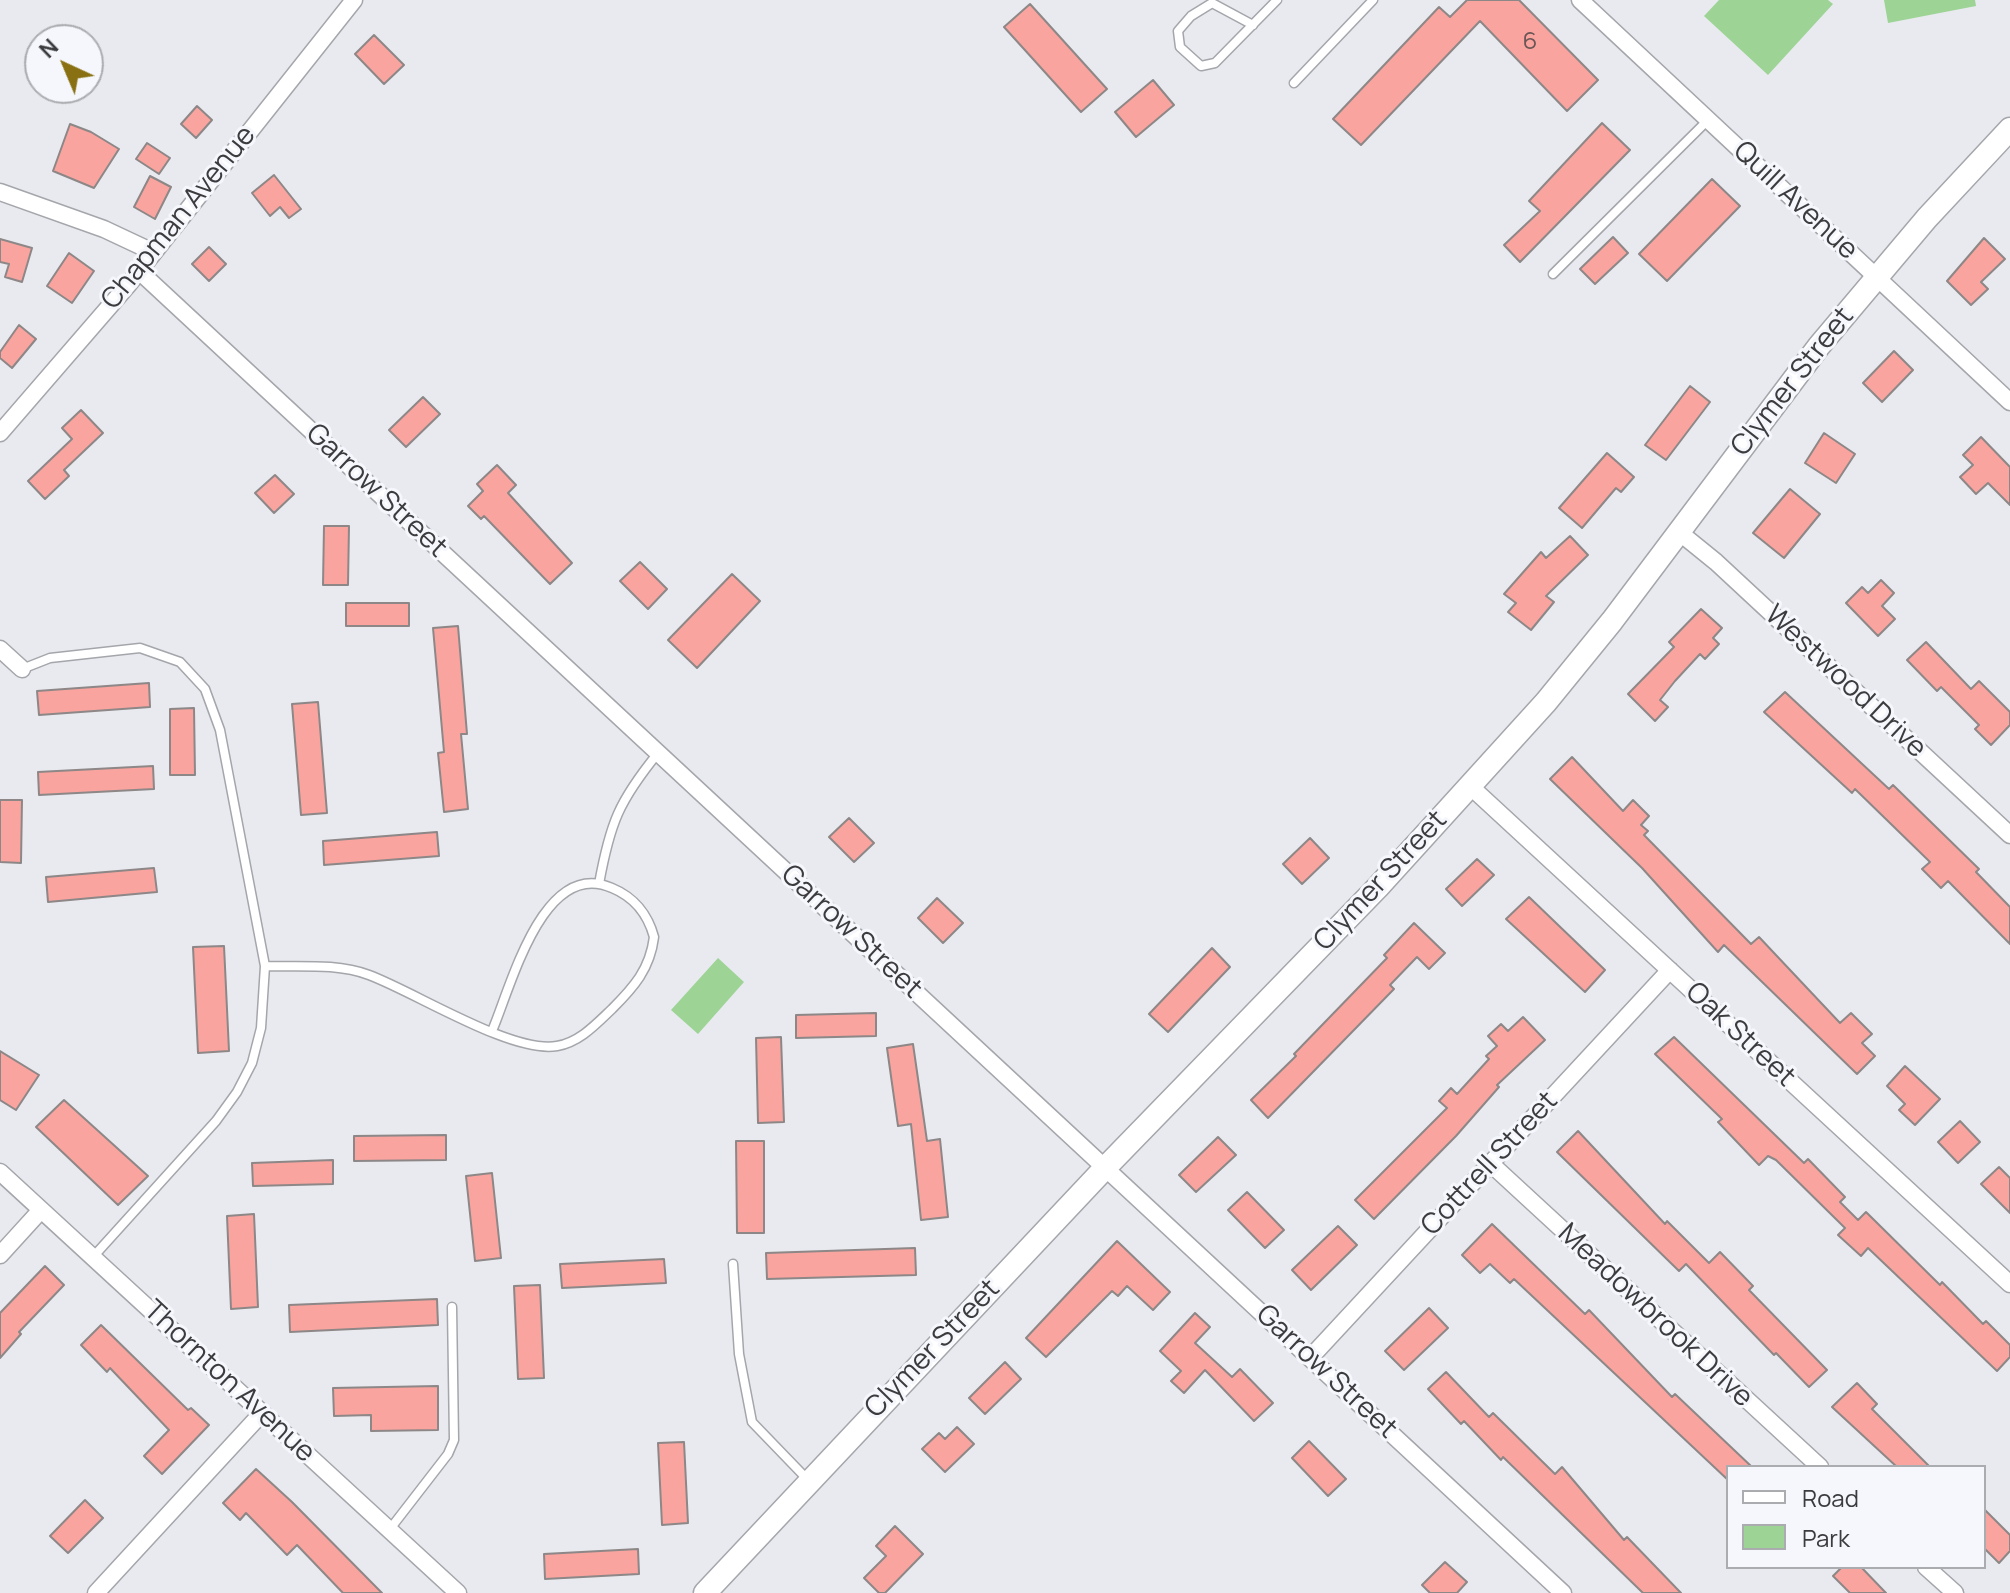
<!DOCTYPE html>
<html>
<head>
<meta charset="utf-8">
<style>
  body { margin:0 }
  #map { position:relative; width:2010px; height:1593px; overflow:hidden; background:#e8eaef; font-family:Manrope,sans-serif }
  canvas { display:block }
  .legend { position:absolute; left:1726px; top:1465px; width:260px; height:104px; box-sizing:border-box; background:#f5f7fc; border:2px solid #abacb0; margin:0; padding:10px 14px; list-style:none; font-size:24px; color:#3c3c3e }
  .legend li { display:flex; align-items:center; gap:16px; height:40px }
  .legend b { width:40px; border:2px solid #abacb0 }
  .north { position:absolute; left:24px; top:24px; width:80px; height:80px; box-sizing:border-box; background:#f5f7fc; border:2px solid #abacb0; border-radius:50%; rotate:316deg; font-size:22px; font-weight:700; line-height:32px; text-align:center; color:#3c3c3e }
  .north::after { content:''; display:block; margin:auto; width:28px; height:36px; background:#897113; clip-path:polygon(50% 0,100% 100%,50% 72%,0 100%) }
</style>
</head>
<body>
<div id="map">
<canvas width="2010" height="1593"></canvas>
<ul class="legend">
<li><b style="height:10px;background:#fff"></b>Road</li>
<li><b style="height:22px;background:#9dd495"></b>Park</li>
</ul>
<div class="north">N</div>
</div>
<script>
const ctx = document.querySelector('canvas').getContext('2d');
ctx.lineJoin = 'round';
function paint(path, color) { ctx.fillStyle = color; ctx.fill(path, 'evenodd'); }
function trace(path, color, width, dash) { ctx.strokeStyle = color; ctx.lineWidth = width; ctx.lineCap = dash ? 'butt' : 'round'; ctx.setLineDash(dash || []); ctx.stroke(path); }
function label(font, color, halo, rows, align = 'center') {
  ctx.font = font + ' Manrope,sans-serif'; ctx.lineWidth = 6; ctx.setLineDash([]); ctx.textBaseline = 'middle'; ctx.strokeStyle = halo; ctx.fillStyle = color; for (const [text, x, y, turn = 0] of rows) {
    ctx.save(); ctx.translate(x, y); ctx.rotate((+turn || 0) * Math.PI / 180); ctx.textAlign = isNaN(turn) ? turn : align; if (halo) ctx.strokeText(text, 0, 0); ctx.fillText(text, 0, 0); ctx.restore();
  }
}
const green = new Path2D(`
  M1719,0H1828L1833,4L1768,75L1704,16Z
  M1884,0H1975L1976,6L1888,23Z
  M718,958L744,982L698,1034L671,1010Z`);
const building = new Path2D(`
  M1467,0H1519L1598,80L1567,111L1480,21L1361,145L1333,119L1439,7L1450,17Z
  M1030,4L1107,89L1081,112L1004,27Z
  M374,35L404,65L384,84L355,54Z
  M1153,80L1174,105L1136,137L1115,112Z
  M197,106L212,120L196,138L181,124Z
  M1602,123L1630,150L1520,262L1504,245L1540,211L1529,201Z
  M70,124L91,132L119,149L94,188L53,171Z
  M147,143L170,158L159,174L136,159Z
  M274,175L301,209L289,218L280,207L270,216L252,193Z
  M150,176L171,187L155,219L134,207Z
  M1712,179L1740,206L1667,281L1639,254Z
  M1613,237L1628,253L1595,284L1580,269Z
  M1984,238L2005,259L1981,282L1988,289L1971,305L1947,281Z
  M0,239L32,248L22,282L5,277L9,264L0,262Z
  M209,247L226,264L209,281L192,264Z
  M69,253L94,271L72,303L47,286Z
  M19,325L36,339L12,368L0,358V352Z
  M1894,351L1913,370L1882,402L1863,383Z
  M1690,386L1710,402L1666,460L1645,445Z
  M423,397L440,414L406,447L389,430Z
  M81,410L103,433L64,470L69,476L45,499L28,481L72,439L62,428Z
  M1824,433L1855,454L1836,483L1805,463Z
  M1981,437L2010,467V505L1988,483L1976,494L1960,477L1973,465L1963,455Z
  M1607,453L1634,477L1621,492L1616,488L1582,528L1559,508Z
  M497,465L516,485L508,493L572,563L550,584L484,516L481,519L468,506L483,491L477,484Z
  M275,475L294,494L274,513L255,493Z
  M1790,489L1820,514L1784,558L1753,533Z
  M324,526H349L348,585H323Z
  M1570,536L1588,555L1546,596L1554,602L1531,630L1508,612L1516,603L1504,594L1541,552L1546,558Z
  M640,562L667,589L648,609L620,581Z
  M732,574L760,601L697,668L668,640Z
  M1881,580L1894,593L1882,606L1895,619L1878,636L1846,603L1862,587L1868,593Z
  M346,603H409V626H346Z
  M1701,609L1722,628L1713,638L1719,644L1705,659L1700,654L1675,681L1660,700L1668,707L1655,721L1628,694L1674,647L1669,642Z
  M458,626L467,734H461L468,809L444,812L438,753L444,752L433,628Z
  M1926,642L1971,689L1979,681L2010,712V725L1991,745L1975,729L1979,725L1941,687L1937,691L1907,660Z
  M149,683L150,707L39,715L37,691Z
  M1785,692L1889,789L1893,785L1979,869L1976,872L2010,907V944L1948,881L1941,888L1922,869L1930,862L1855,789L1852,793L1764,712Z
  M318,702L327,813L301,815L292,704Z
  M194,708L195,775H170V709Z
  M1572,757L1623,811L1633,800L1649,816L1641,825L1648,831L1644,835L1751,944L1759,937L1840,1023L1851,1013L1872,1034L1862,1043L1875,1056L1857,1074L1724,945L1718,952L1642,868L1550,779Z
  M153,766L154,789L39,795L38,772Z
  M0,800H22L21,863L0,862Z
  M849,818L874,843L854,862L829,837Z
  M437,832L439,856L324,865L323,841Z
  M1310,838L1329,858L1302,884L1283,864Z
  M1477,859L1494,875L1462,906L1446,889Z
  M154,868L157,892L48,902L46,877Z
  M1529,897L1605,970L1585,992L1506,919Z
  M937,898L963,923L943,943L918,918Z
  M1414,923L1445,953L1429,969L1417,957L1390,985L1394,989L1268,1118L1251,1100L1296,1056L1294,1054L1387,958L1384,955Z
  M224,946L229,1051L198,1053L193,947Z
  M1212,948L1230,967L1168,1032L1149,1014Z
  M876,1013V1036L796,1038V1015Z
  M1523,1017L1545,1040L1497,1085L1499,1087L1456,1136L1374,1219L1355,1200L1447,1108L1439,1101L1451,1088L1457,1094L1489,1059L1486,1056L1497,1046L1488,1036L1501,1024L1508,1031Z
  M781,1037L784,1122L758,1123L756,1038Z
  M1674,1037L1804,1163L1808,1159L1845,1197L1840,1202L1858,1220L1866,1212L1940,1285L1942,1282L1983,1324L1986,1321L2010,1345V1357L1997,1371L1868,1248L1861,1256L1838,1235L1845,1228L1776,1160L1768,1156L1759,1165L1718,1122L1722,1119L1655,1054Z
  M913,1044L927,1141L940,1139L948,1217L921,1220L911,1124L898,1126L887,1048Z
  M0,1051L39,1075L16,1110L0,1100Z
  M1905,1066L1940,1099L1915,1125L1899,1110L1905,1104L1887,1086Z
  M64,1100L148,1176L118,1205L36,1127Z
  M1960,1121L1980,1142L1958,1163L1938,1142Z
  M1578,1131L1665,1224L1667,1221L1709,1263L1720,1252L1753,1286L1749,1290L1827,1370L1809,1387L1776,1353L1774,1355L1686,1264L1679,1271L1557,1152Z
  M446,1135V1160L354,1161V1136Z
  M1218,1137L1236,1155L1196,1192L1179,1175Z
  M736,1141H764V1233H737Z
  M333,1160V1184L253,1186L252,1163Z
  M1999,1167L2010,1178V1213L1981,1184Z
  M492,1173L501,1258L475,1261L466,1176Z
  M1247,1192L1284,1230L1265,1248L1228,1210Z
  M254,1214L258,1307L231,1309L227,1216Z
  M1492,1224L1585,1314L1589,1310L1672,1397L1675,1394L1752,1467H1728V1480L1514,1279L1510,1283L1490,1264L1480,1273L1462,1255Z
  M1338,1226L1357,1245L1311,1290L1292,1270Z
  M1117,1241L1170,1292L1153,1310L1127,1286L1118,1296L1112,1291L1046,1357L1026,1338Z
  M915,1248L916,1275L767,1279L766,1253Z
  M664,1259L666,1283L562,1288L560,1264Z
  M45,1266L64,1285L19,1332L21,1334L0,1358V1313Z
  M540,1285L544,1378L518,1379L514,1286Z
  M437,1299L438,1325L290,1332L289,1305Z
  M1429,1308L1448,1328L1404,1370L1385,1351Z
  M1195,1313L1210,1327L1195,1343L1232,1377L1240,1369L1273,1403L1254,1421L1205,1370L1184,1393L1171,1381L1181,1371L1160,1351Z
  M101,1325L188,1410L191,1408L209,1425L162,1474L144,1456L169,1430L110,1368L107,1372L81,1345Z
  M1005,1362L1021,1379L985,1414L969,1398Z
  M1446,1372L1489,1417L1493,1413L1555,1474L1562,1467L1624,1540L1627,1537L1681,1593H1643L1503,1457L1501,1460L1464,1421L1461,1424L1428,1389Z
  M1857,1383L1877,1404L1872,1409L1930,1467H1897L1832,1407Z
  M438,1386V1430L371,1431V1415L334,1416L333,1388Z
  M957,1427L974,1444L945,1472L922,1449L939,1433L945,1439Z
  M1309,1441L1346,1479L1328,1496L1292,1458Z
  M684,1442L688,1523L662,1525L658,1443Z
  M256,1469L292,1502L382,1593H343L297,1545L287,1555L246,1513L240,1520L223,1503Z
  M85,1500L103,1518L68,1553L50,1536Z
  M1984,1509L2010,1535V1551L1999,1563L1984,1548Z
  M895,1526L923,1554L885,1593H879L864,1578L886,1556L876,1546Z
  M638,1549L639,1574L545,1579L544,1554Z
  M1445,1562L1467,1582L1457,1593H1430L1422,1585Z
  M1842,1567H1861L1886,1593H1850L1833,1576Z`);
const lane = new Path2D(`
  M1253,25L1212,3L1191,16L1178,31L1180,47L1201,66L1215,63L1277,0
  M1294,83L1373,0
  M1553,274L1708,120
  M22,669L50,658L140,648L180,662L205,689L220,730L265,966L261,1028L252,1063L237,1092L216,1121L93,1257
  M599,884C610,823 619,801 658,753
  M265,966C299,967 337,963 369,975C415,992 512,1054 557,1046C580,1042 596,1024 612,1009C634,987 650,969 654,937C648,915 634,897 612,888C543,857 511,987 492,1031
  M733,1264L739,1354L752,1422L808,1480
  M390,1529L448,1454L454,1440L452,1307`);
const street = new Path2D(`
  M1580,0L2010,402
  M0,192L104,229L153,252
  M138,270L1563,1593
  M0,433L128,285L354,0
  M1679,532L1716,562L2010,835
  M0,649L22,669
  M1470,786L2010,1284
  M1490,1163L1820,1467
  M0,1172L458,1593
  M0,1255L41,1210
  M1310,1358L1670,970
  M1926,1567L1955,1593
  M96,1593L262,1413`);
const secondary = new Path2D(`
  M705,1593L1105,1168L1378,887L1546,702L1612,621L1819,346L1927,218L2010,129`);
const numberNames = [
  ["6",1530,42]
];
const streetNames = [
  ["Quill Avenue",1795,201,43],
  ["Chapman Avenue",179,218,-51],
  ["Clymer Street",1793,382,-52],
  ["Garrow Street",376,491,43],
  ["Westwood Drive",1845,682,43],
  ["Clymer Street",1381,881,-47],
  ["Garrow Street",851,932,43],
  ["Oak Street",1740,1035,43],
  ["Cottrell Street",1490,1164,-47],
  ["Meadowbrook Drive",1655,1316,43],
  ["Clymer Street",933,1349,-46],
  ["Garrow Street",1326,1372,43],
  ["Thornton Avenue",229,1382,43]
];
paint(green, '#9dd495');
paint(building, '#f9a49f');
trace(building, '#8d8787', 2);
trace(lane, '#a4a6ab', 11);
trace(street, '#a4a6ab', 19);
trace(secondary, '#a4a6ab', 25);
trace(lane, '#fff', 8);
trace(street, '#fff', 16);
trace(secondary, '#fff', 22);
label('24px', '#6b5656', null, numberNames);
label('28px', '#3c3c3e', '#f5f7fc', streetNames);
</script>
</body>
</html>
